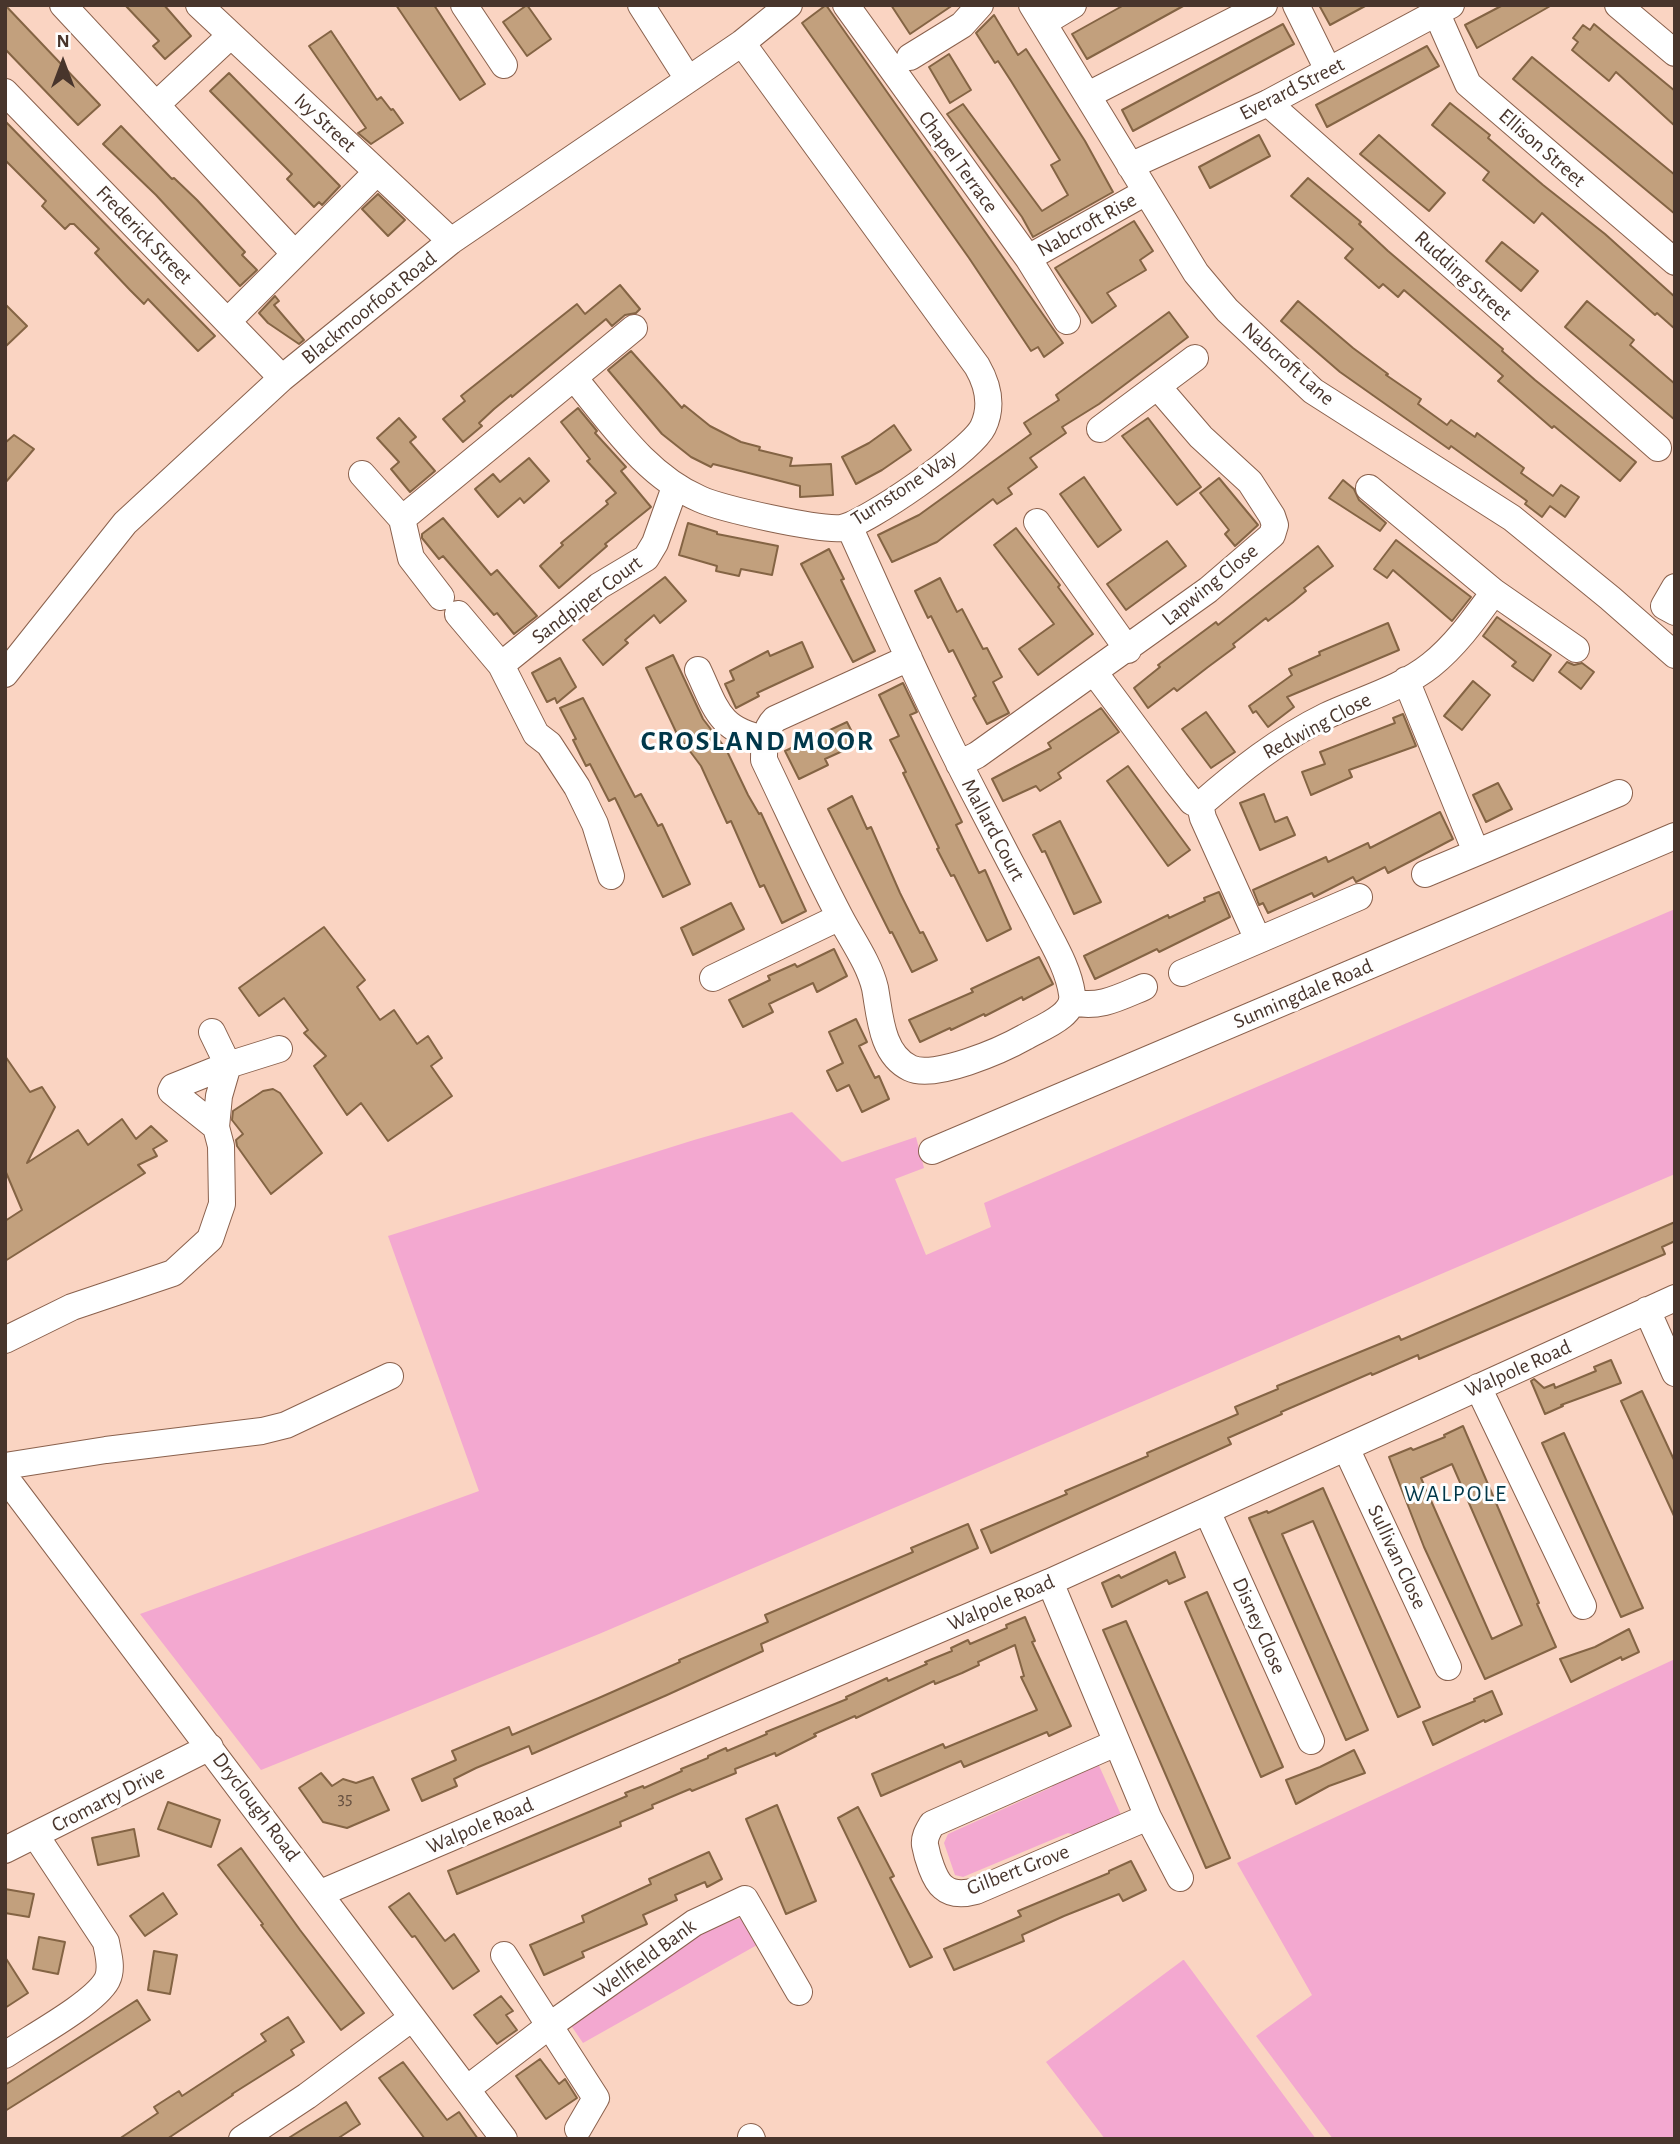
<!DOCTYPE html>
<html>
<head>
<meta charset="utf-8">
<style>
  body { margin:0 }
  #map { position:relative; width:1680px; height:2144px; overflow:hidden; background:#fad4c2; font-family:"Alegreya Sans",sans-serif }
  canvas { display:block }
  .frame { position:absolute; inset:0; border:7px solid #48352c; pointer-events:none }
  .north { position:absolute; left:28px; top:28px; width:70px; height:70px; -webkit-text-stroke:5px #fefefe; paint-order:stroke; rotate:0deg; font-size:19px; font-weight:700; line-height:28px; text-align:center; color:#48352c }
  .north::after { content:''; display:block; margin:auto; width:24px; height:32px; background:#48352c; clip-path:polygon(50% 0,100% 100%,50% 72%,0 100%) }
</style>
</head>
<body>
<div id="map">
<canvas width="1680" height="2144"></canvas>
<div class="frame"></div>
<div class="north">N</div>
</div>
<script>
const ctx = document.querySelector('canvas').getContext('2d');
ctx.lineJoin = 'round';
function paint(path, color) { ctx.fillStyle = color; ctx.fill(path, 'evenodd'); }
function trace(path, color, width, dash) { ctx.strokeStyle = color; ctx.lineWidth = width; ctx.lineCap = dash ? 'butt' : 'round'; ctx.setLineDash(dash || []); ctx.stroke(path); }
function label(font, color, halo, rows, align = 'center') {
  ctx.font = font + ' "Alegreya Sans",sans-serif'; ctx.lineWidth = 6; ctx.setLineDash([]); ctx.textBaseline = 'middle'; ctx.strokeStyle = halo; ctx.fillStyle = color; for (const [text, x, y, turn = 0] of rows) {
    ctx.save(); ctx.translate(x, y); ctx.rotate((+turn || 0) * Math.PI / 180); ctx.textAlign = isNaN(turn) ? turn : align; if (halo) ctx.strokeText(text, 0, 0); ctx.fillText(text, 0, 0); ctx.restore();
  }
}
const green = new Path2D(`
  M1675,909V1174L599,1634L261,1770L140,1614L479,1491L388,1236L694,1140L792,1112L842,1162L916,1137L924,1168L895,1179L926,1255L991,1227L984,1203Z
  M1675,1659V2139H1333L1256,2036L1312,1995L1237,1863Z
  M1096,1759L1122,1817L1080,1837L1068,1833L963,1877L955,1875L944,1843L948,1834L1052,1787L1054,1776Z
  M744,1917L757,1945L583,2043L570,2024L702,1929Z
  M1183,1960H1184L1316,2139H1105L1046,2062Z`);
const building = new Path2D(`
  M5,5L100,105L78,125L5,49Z
  M125,5H164L191,36L165,59L153,46L159,41Z
  M396,5H434L485,84L460,100Z
  M527,5L551,39L527,56L503,22Z
  M826,5L1063,343L1044,357L1038,347L1031,351L969,258L802,23Z
  M891,5H953L910,34Z
  M1124,5H1185L1087,59L1072,34Z
  M1319,5H1367L1330,25Z
  M1503,5H1552L1477,48L1465,25Z
  M994,15L1018,55L1026,49L1085,141L1113,192L1033,237L1022,217L947,114L963,104L1042,211L1068,195L1051,165L1060,160L1011,81L998,61L995,63L976,33Z
  M1283,24L1294,44L1133,131L1122,110Z
  M1594,24L1675,91V126L1616,72L1609,81L1572,50L1578,42L1573,38L1583,25L1590,30Z
  M331,31L377,100L381,97L391,110L393,109L403,123L371,144L358,133L366,128L309,46Z
  M1427,46L1439,66L1327,127L1316,105Z
  M949,54L971,90L950,103L929,67Z
  M1532,57L1675,175V214L1513,79Z
  M229,73L340,186L322,205L319,202L314,207L287,179L292,174L210,91Z
  M1450,103L1490,135L1488,138L1543,185L1605,234L1675,297V329L1657,313L1655,315L1542,213L1534,223L1483,180L1489,172L1432,125Z
  M5,121L215,336L198,351L148,299L144,304L130,290L95,253L99,249L74,224H70L65,229L42,206L46,201L5,160Z
  M121,126L172,179L174,178L197,200L245,252L242,255L257,270L240,286L156,195L103,144Z
  M1259,135L1270,156L1210,188L1199,167Z
  M1379,135L1445,193L1429,211L1360,154Z
  M1308,178L1361,222L1359,224L1388,251L1503,349L1502,351L1535,380L1636,462L1620,481L1554,426L1552,428L1498,381L1503,376L1404,290L1398,297L1383,284L1379,288L1345,258L1353,249L1291,196Z
  M378,194L405,220L388,236L362,209Z
  M1134,221L1153,251L1140,260L1146,270L1107,293L1116,306L1092,323L1055,268Z
  M1502,242L1538,271L1521,291L1486,261Z
  M620,285L640,309L636,313L625,315L612,326L606,319L512,397L511,395L494,409L479,423L482,426L463,442L443,419L465,401L461,396L577,304L585,314Z
  M275,296L279,301L274,305L304,340L299,344L268,323L259,313Z
  M1298,301L1353,348L1388,374L1386,375L1421,399L1418,404L1447,425L1451,420L1475,437L1477,433L1524,468L1521,473L1553,496L1561,485L1579,497L1565,517L1550,506L1542,517L1525,504L1527,501L1451,446L1449,449L1340,372L1281,321Z
  M1587,301L1634,340L1630,345L1675,384V420L1565,327Z
  M5,304L27,326L5,347Z
  M1169,312L1188,337L1099,404L1062,427L1066,433L1030,458L1037,467L1008,488L1012,494L997,504L993,499L937,542L892,562L878,535L919,515L1031,434L1024,423L1059,400L1056,395Z
  M631,351L682,408L684,405L710,426L741,442L760,447L759,450L792,458L790,466L831,464L833,495L800,497V486L713,464L711,467L691,457L662,434L608,370Z
  M578,408L597,431L595,433L626,467L621,471L651,507L605,544L607,546L559,588L540,566L563,545L561,543L608,504L606,501L616,493L587,461L590,459L561,422Z
  M399,418L416,437L410,442L435,471L410,492L391,469L399,462L377,438Z
  M1148,418L1201,487L1177,505L1122,436Z
  M894,425L911,450L882,470L856,484L842,457L869,443Z
  M14,435L34,449L5,483V443Z
  M529,458L549,481L524,503L520,498L498,517L475,489L493,474L500,482Z
  M1084,477L1121,530L1098,547L1060,494Z
  M1219,478L1258,525L1235,546L1225,534L1229,530L1200,493Z
  M1343,480L1354,489L1359,500L1386,523L1380,531L1329,498Z
  M443,518L491,575L497,570L537,616L514,634L497,613L494,615L443,556L439,559L422,538V534Z
  M688,523L717,532V534L778,546L772,575L741,569L739,576L716,571L717,566L679,555Z
  M1016,528L1060,585L1058,587L1093,634L1038,675L1019,649L1054,624L994,545Z
  M1396,540L1471,597L1452,621L1393,570L1387,578L1374,569Z
  M1167,541L1186,566L1126,610L1107,584Z
  M1318,546L1333,566L1304,588L1306,591L1293,602L1268,621L1266,618L1233,644L1235,647L1208,667L1177,691L1174,688L1148,708L1134,688L1160,667L1158,665L1216,622L1218,625Z
  M829,549L844,579L841,580L875,651L853,662L801,564Z
  M665,577L686,601L660,623L654,615L625,640L628,643L603,665L583,640Z
  M940,578L957,612L962,609L983,649L987,648L1002,677L993,682L1009,713L987,724L973,698L976,696L953,650L949,652L931,616L928,618L915,591Z
  M1497,617L1551,655L1533,681L1512,666L1516,662L1483,636Z
  M1388,623L1399,650L1287,697L1294,707L1268,727L1256,711L1253,713L1249,706L1292,675L1289,669L1320,655L1319,652Z
  M802,642L813,667L757,693L759,696L736,708L725,684L734,680L730,671L768,651L770,656Z
  M673,655L703,719L726,749L748,795L759,814L761,813L806,911L782,923L764,885L760,887L731,821L727,823L701,766L677,734L646,668Z
  M560,658L576,687L557,703L555,698L547,702L532,673Z
  M1567,662L1574,665L1582,663L1594,672L1581,689L1559,672Z
  M1473,681L1490,695L1462,730L1444,716Z
  M903,683L917,712L910,715L962,822L956,825L979,873L985,870L1011,929L987,941L954,875L951,876L937,849L939,848L903,773L906,772L890,740L899,736L879,695Z
  M583,698L635,797L641,794L658,826L662,824L690,884L663,897L615,798L609,801L590,764L586,766L573,740L576,739L560,708Z
  M1101,708L1119,732L1058,773L1061,778L1040,791L1036,786L1003,801L992,779L1051,748L1048,743Z
  M1206,712L1235,752L1211,768L1182,729Z
  M1403,714L1416,746L1349,770L1352,777L1311,795L1302,772L1325,764L1320,752L1395,723L1393,718Z
  M847,722L858,744L825,759L828,765L799,779L785,751Z
  M1128,766L1190,850L1168,866L1107,781Z
  M1498,783L1512,809L1486,822L1473,795Z
  M1264,794L1275,822L1287,817L1295,835L1260,850L1240,803Z
  M852,796L867,829L871,827L900,893L920,933L923,932L937,960L912,972L892,932L890,933L828,809Z
  M1440,812L1453,839L1413,860L1388,873L1385,867L1356,882L1353,877L1314,897L1312,893L1268,913L1263,903L1259,905L1253,890L1326,857L1328,862L1368,843L1370,848Z
  M1060,821L1101,902L1074,914L1045,851L1042,852L1033,835Z
  M1219,892L1230,917L1159,952L1157,949L1095,979L1084,956L1168,915L1169,918L1205,901L1204,898Z
  M731,903L744,929L693,955L681,928Z
  M324,927L365,980L357,987L380,1020L394,1010L417,1044L428,1036L442,1058L431,1066L452,1096L388,1141L361,1103L347,1115L314,1066L326,1056L304,1033L308,1030L284,998L259,1016L239,988Z
  M834,949L847,976L817,992L813,983L769,1004L773,1012L743,1027L729,1000L770,980L768,976L795,964L797,967Z
  M1039,957L1053,984L1023,1000L1022,997L985,1016L984,1014L951,1030L950,1028L920,1042L909,1020L973,992L971,989Z
  M856,1019L867,1042L859,1046L875,1078L879,1076L889,1099L862,1112L849,1085L837,1091L827,1071L843,1063L829,1032Z
  M5,1056L30,1092L42,1087L55,1107L27,1163L78,1130L88,1145L122,1119L136,1139L151,1126L167,1141L153,1149L157,1156L138,1165L145,1173L5,1261V1221L22,1210L5,1170Z
  M273,1089L280,1093L322,1153L271,1194L237,1146L236,1140L243,1134L232,1120L233,1111L263,1091Z
  M1675,1222V1241L1662,1247L1665,1254L1419,1359L1418,1355L1372,1375L1371,1373L1281,1412L1282,1414L1228,1438L1231,1444L991,1553L981,1530L1067,1494L1065,1491L1148,1456L1147,1453L1238,1414L1235,1407L1278,1389L1277,1386L1399,1336L1401,1340Z
  M1611,1360L1621,1383L1561,1405L1563,1406L1545,1414L1531,1381L1534,1379L1544,1388L1554,1384L1555,1388L1596,1371L1594,1367Z
  M1642,1391L1675,1462V1518L1621,1401Z
  M1463,1426L1539,1603L1537,1604L1556,1647L1485,1679L1424,1547L1389,1457L1411,1448L1413,1450L1445,1437L1444,1435ZM1452,1464L1522,1625L1492,1639L1421,1478Z
  M1564,1433L1643,1608L1621,1617L1542,1443Z
  M1323,1488L1420,1707L1398,1717L1313,1521L1282,1534L1368,1730L1346,1740L1249,1518L1267,1511L1268,1513Z
  M968,1524L978,1548L761,1644L763,1651L667,1695L532,1754L529,1746L476,1768L454,1779L457,1786L422,1801L412,1779L456,1760L452,1751L509,1727L512,1735L601,1697L680,1662L679,1660L768,1622L765,1615L913,1552L911,1548Z
  M1175,1552L1185,1577L1169,1584L1167,1580L1112,1607L1102,1583L1119,1575L1121,1578Z
  M1207,1592L1283,1767L1261,1777L1185,1602Z
  M1025,1617L1035,1641L1032,1642L1071,1726L1049,1736L1047,1732L964,1767L961,1761L881,1796L872,1774L943,1744L945,1748L1037,1710L1021,1677L1024,1676L1015,1645L978,1662L979,1665L962,1673L935,1684L934,1681L856,1718L855,1716L814,1734L816,1736L776,1756L775,1753L735,1769L736,1773L692,1791L690,1789L652,1805L653,1808L620,1822L621,1826L457,1894L448,1871L627,1796L625,1793L643,1786L644,1788L682,1771L681,1769L708,1758V1756L726,1748L727,1751L767,1734L766,1732L847,1699L846,1697L887,1678L888,1681L927,1664L925,1662L952,1651L951,1648L968,1640L970,1644L1007,1628L1006,1625Z
  M1126,1621L1230,1858L1206,1868L1103,1630Z
  M1629,1629L1639,1652L1622,1660L1621,1657L1571,1682L1560,1659L1595,1647Z
  M1492,1691L1502,1714L1485,1722L1484,1720L1433,1745L1423,1722L1475,1701L1474,1699Z
  M1354,1750L1365,1773L1329,1786L1296,1804L1286,1780L1320,1767Z
  M321,1773L332,1786L343,1779L356,1783L373,1777L389,1810L347,1828L323,1822L299,1788Z
  M168,1802L220,1820L211,1847L158,1829Z
  M777,1805L816,1901L786,1914L746,1819Z
  M858,1807L894,1876L890,1878L932,1957L910,1967L838,1818Z
  M134,1829L139,1856L98,1865L92,1838Z
  M241,1848L300,1930L364,2013L341,2030L261,1925L263,1924L218,1865Z
  M709,1852L722,1879L707,1887L705,1882L675,1895L677,1900L643,1915L647,1924L582,1952L584,1957L544,1975L530,1945L584,1922L582,1916L651,1884L649,1879Z
  M1131,1861L1146,1890L1123,1901L1119,1894L1064,1916L1022,1935L1024,1941L954,1970L944,1949L1021,1916L1018,1911L1109,1873V1871Z
  M5,1889L34,1894L29,1917L5,1913Z
  M163,1893L177,1914L145,1936L130,1916Z
  M409,1893L445,1941L454,1934L479,1971L453,1989L415,1936L412,1937L389,1907Z
  M39,1937L65,1942L58,1974L33,1969Z
  M154,1951L177,1955L170,1994L148,1990Z
  M5,1957L28,1993L5,2008Z
  M501,1996L513,2011L506,2015L517,2030L497,2044L474,2015Z
  M137,2000L150,2020L5,2111V2085Z
  M288,2017L304,2042L291,2050L294,2055L232,2094L233,2095L167,2139H119L158,2113L154,2107L179,2091L182,2096L266,2041L261,2034Z
  M540,2059L559,2084L565,2079L577,2098L546,2119L516,2076Z
  M403,2062L447,2120L459,2112L478,2139H425L379,2078Z
  M346,2102L360,2124L337,2139H287Z`);
const minor = new Path2D(`
  M63,5L295,254
  M199,5L451,241
  M464,5L504,65
  M641,5L688,79
  M846,5L1028,258L1067,321
  M1032,5L1196,273L1227,310L1313,391L1512,518L1610,598L1675,655
  M1296,5L1328,70
  M1618,5L1675,53
  M1437,14L1468,84L1675,262
  M1043,23L1073,5
  M910,57L962,25L980,5
  M5,92L282,378
  M1088,95L1264,5
  M1268,103L1658,448
  M156,105L231,35
  M1130,166L1268,103L1451,5
  M1028,258L1146,192
  M228,321L377,172
  M574,378C611,422 645,475 700,499C722,509 817,530 841,528C866,524 972,450 983,427C993,406 988,385 977,366L742,43
  M1100,429L1195,358
  M362,474L402,519L411,558L441,597
  M1369,488L1494,592L1576,649
  M402,519L634,328
  M1037,522L1128,650
  M849,526C891,619 932,713 980,804C999,841 1019,879 1039,916C1051,941 1068,966 1072,994C1076,1016 1040,1028 1025,1037C1002,1050 934,1080 910,1068C881,1054 880,1015 875,988C869,963 852,940 840,917C813,866 789,812 764,760C764,745 764,730 775,719L909,658
  M1675,587L1664,606L1675,612
  M458,614L501,665L536,734L549,744L577,787L595,824L611,876
  M501,665L599,586L646,558L655,543L675,487
  M698,670C716,708 718,730 765,739
  M1094,672L1176,782L1192,802L1200,805C1239,771 1279,739 1326,716C1360,700 1401,689 1431,665C1456,645 1475,618 1494,592
  M5,674L125,523L282,378L451,241L742,43L789,5
  M1406,680L1476,852
  M959,764L977,755L1208,590L1272,535L1275,525L1272,516L1250,482L1201,437L1158,387
  M1200,805L1203,818L1258,940
  M1425,874L1619,793
  M1182,973L1359,897
  M713,978L840,917
  M1072,1002C1099,1009 1120,997 1144,987
  M212,1032L228,1065L279,1049
  M932,1151L1675,836
  M1647,1310L1675,1373
  M5,1340L72,1307L173,1273L210,1239L222,1204L221,1146L216,1127L219,1096L228,1065L173,1087L171,1091L216,1127
  M1478,1387L1583,1606
  M1346,1448L1448,1667
  M5,1466L106,1450L262,1431L286,1425L390,1376
  M5,1477L504,2139
  M1207,1511L1311,1741
  M1050,1582L1148,1817L1180,1878
  M1116,1743L932,1824C928,1831 924,1837 925,1845C927,1856 934,1880 943,1887C952,1895 965,1894 976,1891L1148,1817
  M5,1850L210,1747
  M321,1893L1050,1582L1675,1298
  M504,1955L596,2098L578,2129
  M5,2055C30,2038 94,2004 107,1980C113,1968 108,1954 106,1942L36,1836
  M468,2088L549,2026L694,1923L745,1899L799,1992
  M751,2137L752,2139
  M242,2139L307,2096L412,2018`);
const numberNames = [
  ["35",345,1799]
];
const streetNames = [
  ["Everard Street",1292,89,-27],
  ["Ivy Street",325,123,43],
  ["Ellison Street",1542,148,41],
  ["Chapel Terrace",958,162,54],
  ["Nabcroft Rise",1087,225,-29],
  ["Frederick Street",144,235,46],
  ["Rudding Street",1463,276,42],
  ["Blackmoorfoot Road",369,308,-39],
  ["Nabcroft Lane",1288,364,41],
  ["Turnstone Way",904,488,-33],
  ["Lapwing Close",1210,585,-39],
  ["Sandpiper Court",587,600,-37],
  ["Redwing Close",1317,726,-28],
  ["Mallard Court",993,830,62],
  ["Sunningdale Road",1303,994,-23],
  ["Walpole Road",1518,1369,-24],
  ["Sullivan Close",1397,1557,65],
  ["Walpole Road",1001,1603,-23],
  ["Disney Close",1259,1626,66],
  ["Cromarty Drive",108,1799,-27],
  ["Dryclough Road",256,1807,53],
  ["Walpole Road",480,1826,-23],
  ["Gilbert Grove",1018,1870,-21],
  ["Wellfield Bank",645,1959,-36]
];
const neighbourhoodNames = [
  ["WALPOLE",1456,1494]
];
const districtNames = [
  ["CROSLAND MOOR",758,742]
];
paint(green, '#f3a8d0');
paint(building, '#c2a07d');
trace(building, '#846444', 2);
trace(minor, '#8a614d', 28);
trace(minor, '#fff', 26);
label('18px', '#665040', null, numberNames);
label('21px', '#48352c', '#fefefe', streetNames);
ctx.letterSpacing = '2px';
label('23px', '#013749', '#fefefe', neighbourhoodNames);
ctx.letterSpacing = '0px';
ctx.letterSpacing = '2px';
label('bold 28px', '#013749', '#fefefe', districtNames);
ctx.letterSpacing = '0px';
</script>
</body>
</html>
